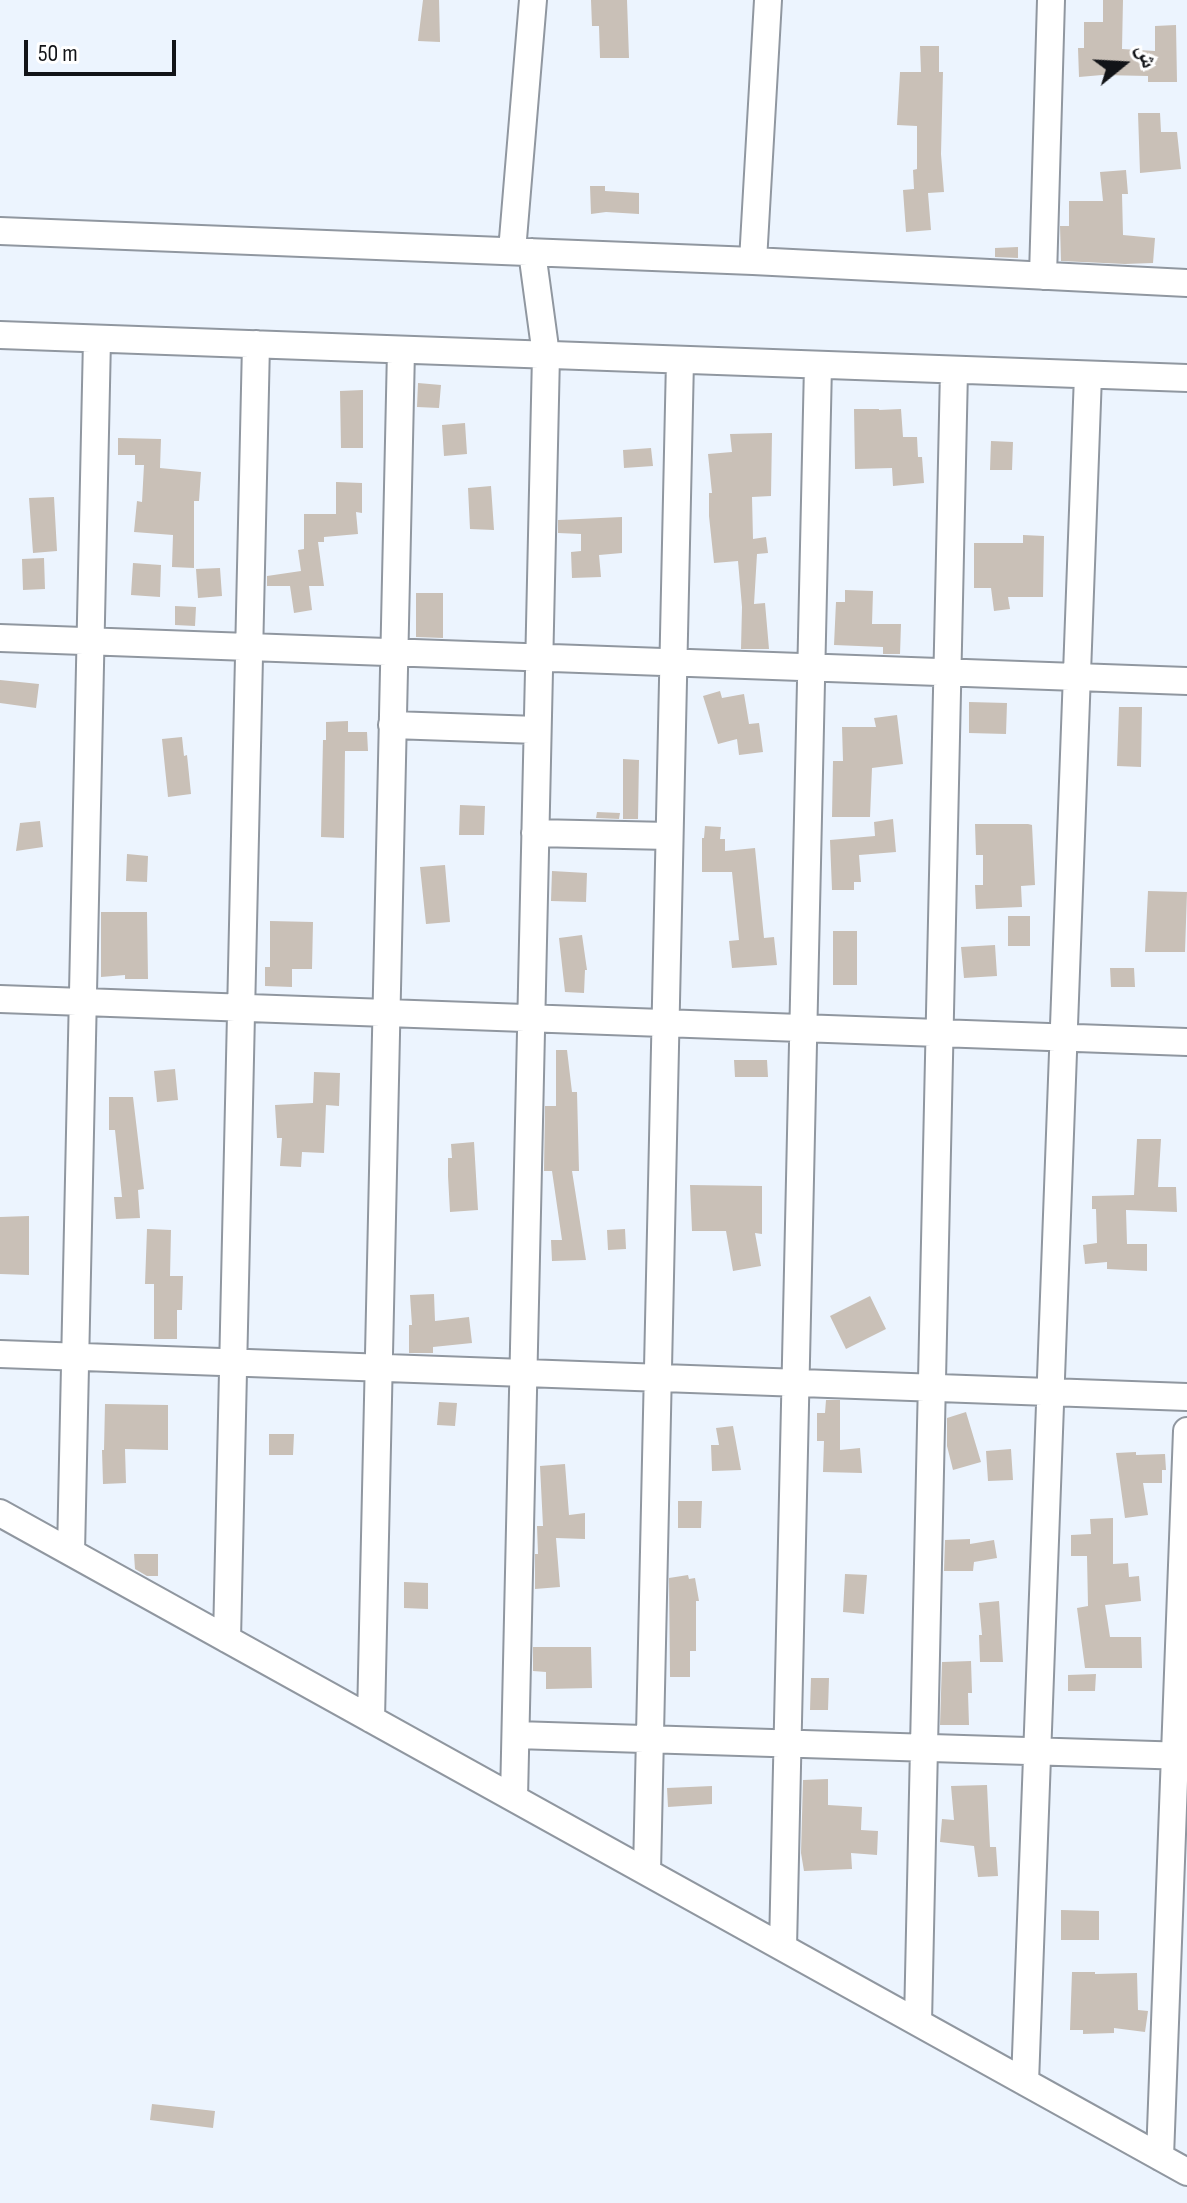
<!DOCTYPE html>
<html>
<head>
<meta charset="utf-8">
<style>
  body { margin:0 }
  #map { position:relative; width:1187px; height:2203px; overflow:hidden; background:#ecf4fe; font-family:"Sofia Sans Condensed","Noto Naskh Arabic",sans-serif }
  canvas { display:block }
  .north { position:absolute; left:1083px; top:24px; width:80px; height:80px; -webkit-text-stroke:6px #fff; paint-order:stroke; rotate:72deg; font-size:22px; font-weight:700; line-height:32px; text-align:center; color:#121418 }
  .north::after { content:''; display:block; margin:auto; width:28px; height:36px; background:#121418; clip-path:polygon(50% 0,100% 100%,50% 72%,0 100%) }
  .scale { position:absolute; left:24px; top:40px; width:152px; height:36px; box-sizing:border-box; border:4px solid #121418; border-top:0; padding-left:10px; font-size:24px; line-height:28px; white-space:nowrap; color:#121418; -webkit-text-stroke:6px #fff; paint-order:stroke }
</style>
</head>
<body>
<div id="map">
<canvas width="1187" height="2203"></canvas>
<div class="north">ش</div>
<div class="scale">50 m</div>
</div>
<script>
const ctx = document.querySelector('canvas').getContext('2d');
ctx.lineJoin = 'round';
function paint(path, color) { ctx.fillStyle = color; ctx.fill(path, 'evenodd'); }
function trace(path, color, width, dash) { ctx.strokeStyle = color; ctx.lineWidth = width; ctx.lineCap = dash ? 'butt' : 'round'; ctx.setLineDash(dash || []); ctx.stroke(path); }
const building = new Path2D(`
  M423,0H439L440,42L418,41Z
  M591,0H627L629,58H600L599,26H592Z
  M1103,0H1123L1122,49L1155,51V26L1176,25L1177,82H1148V76L1102,75L1079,77L1078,48H1084V22H1103Z
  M920,46H939V72H943L941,154L944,192L928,193L931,230L906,232L903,190L914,189L913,170L917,169V126L897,125L900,72H921Z
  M1138,113H1160L1161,132H1177L1181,169L1140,173Z
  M1126,170L1128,194H1122L1123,235L1155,238L1153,263L1125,264L1061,261L1060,226H1069V201H1103L1100,172Z
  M590,186H605V191L639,193V214L606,212L591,214Z
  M1018,247V258L995,257V248Z
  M418,383L441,385L439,408L417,407Z
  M363,390V448H341L340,391Z
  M854,409H879V410L901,409L903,437H917L918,457H922L924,483L893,486L892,468L855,469Z
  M465,423L467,454L444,456L442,425Z
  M772,433L771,496L752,497L753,539L766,537L768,553L757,554L754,604L765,603L769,649H741L742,607L738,561L714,563L709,516V493H712L708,454L732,452L730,434Z
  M118,438L161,439L160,468L201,472L199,501H194V568L172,567L173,535L134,532L137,501L142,502L144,465H135V455H118Z
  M991,441L1013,442L1012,470H990Z
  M651,448L653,466L624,468L623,450Z
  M336,482L362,483V513L356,512L358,534L324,537V542H318L324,586H309L312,610L294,613L290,586H267V576L301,571L298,550L304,549V514H336Z
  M491,486L494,530L470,529L468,488Z
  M54,497L57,551L33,553L29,498Z
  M622,517V553L599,555L601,577L572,578L571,552L581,551V534L558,533V520Z
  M1023,535L1044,536L1043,597H1008L1010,609L994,611L991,588H974V543H1023Z
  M44,558L45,589L23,590L22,559Z
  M133,563L161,565L160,597L131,595Z
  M220,568L222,596L198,598L196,569Z
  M845,590L873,591L872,624H901L900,654H883V647L834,645L836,602H845Z
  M416,593H443V638L416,637Z
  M175,606L196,607L195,626L175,625Z
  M0,680L39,684L36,708L0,703Z
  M720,691L722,698L744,694L749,724L759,723L763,752L739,755L737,739L718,744L703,696Z
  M969,702L1007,703L1006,734L969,733Z
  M1119,707H1142L1141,767L1117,766Z
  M897,715L903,764L872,768L870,817H832L833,761H843L842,727H876L874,718Z
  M348,721V732H367L368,751H345L344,838L321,837L323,740H326V722Z
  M182,737L184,756L187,755L191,794L168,797L162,739Z
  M623,759L639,760L638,819H623Z
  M460,805L485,806L484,835H459Z
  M597,812L620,813L619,819L596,818Z
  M893,819L896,852L859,855L861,882H854V890H832L830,840L875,836L874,822Z
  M40,821L43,847L16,851L20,823Z
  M975,824H1028L1032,825L1035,885L1021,886L1022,907L976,909L975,885H983V855H976Z
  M705,826L721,827L720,839H725V851L755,848L764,938L774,937L777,965L732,968L729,941L739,940L732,872H702V838H704Z
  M127,854L148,856L147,882L126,881Z
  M445,865L450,922L426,924L420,867Z
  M552,871L587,873L586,902L551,901Z
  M1148,891L1187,892L1185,952H1145Z
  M101,912H147L148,979H125V975L101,977Z
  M1008,916H1030V946H1008Z
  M270,921L313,922L312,969H292V987L265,986V967H270Z
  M833,931H857V985H833Z
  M582,935L587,970H585L584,993L565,992L559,938Z
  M995,945L997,976L964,978L961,947Z
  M1110,968H1134L1135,987H1111Z
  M556,1050H567L572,1092H577L579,1171H572L586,1260L552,1261L551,1240H562L552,1171H544L545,1106H556Z
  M734,1060H767L768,1077H735Z
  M175,1069L178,1100L157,1102L154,1071Z
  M314,1072L340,1073L339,1106L326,1105L324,1153L302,1152L301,1167L280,1166L282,1138H277L275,1105L313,1103Z
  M109,1097H133L144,1189L138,1190L140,1218L116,1219L114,1197H122L115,1130H109Z
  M1137,1139H1161L1158,1187H1176L1177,1212L1126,1210L1127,1244H1147V1271L1107,1269V1262L1085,1264L1083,1245L1097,1243L1096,1209H1092V1196L1134,1195Z
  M474,1142L478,1210L450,1212L448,1176V1158H452L451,1144Z
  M690,1185L762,1186V1234L755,1233L761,1266L733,1271L726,1231H692Z
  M29,1216V1275L0,1274V1217Z
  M147,1229L171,1230L170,1276H183L182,1310H177V1339H154V1284H145Z
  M625,1229L626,1249L608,1250L607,1230Z
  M434,1294L435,1321L469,1317L472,1343L433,1347V1353H409V1325H412L410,1295Z
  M870,1296L886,1329L846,1349L830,1316Z
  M826,1400H840V1450L860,1448L862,1473L823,1472L824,1441H817V1413H825Z
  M439,1402L457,1403L455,1426L437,1425Z
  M105,1404L168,1405V1450L125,1449L126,1483L103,1484L102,1450H104Z
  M966,1412L981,1462L953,1470L947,1446V1418Z
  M733,1426L741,1470L712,1471L711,1445H719L716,1428Z
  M269,1434H294L293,1455H269Z
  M1011,1449L1013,1480L988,1481L986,1451Z
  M1136,1452V1455L1165,1454L1166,1470H1162V1483H1143L1148,1515L1125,1518L1116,1453Z
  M565,1464L569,1515L585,1513V1539L556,1538L560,1587L535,1589V1554H538L537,1526H543L540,1466Z
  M678,1501H702L701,1528H678Z
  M1113,1518V1564L1128,1563L1129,1577L1139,1576L1141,1601L1105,1605L1110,1637H1141L1142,1668H1085L1077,1608L1088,1606L1087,1556H1071V1535L1091,1534L1090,1519Z
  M970,1539V1544L994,1540L997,1558L974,1562L973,1571H944L945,1540Z
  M134,1554H158V1576H147L135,1569Z
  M845,1574L867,1575L864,1614L843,1612Z
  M688,1575L689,1579L695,1578L699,1601H696V1651H690V1677H670L669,1578Z
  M404,1582L428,1583V1609L404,1608Z
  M999,1601L1003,1662H980L979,1635H982L979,1603Z
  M533,1647H591L592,1688L546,1689V1672L533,1671Z
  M971,1661L972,1693H968L969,1725H940L942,1662Z
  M1096,1674L1095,1691H1068V1675Z
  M811,1678H829L828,1710H810Z
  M828,1779V1805L862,1807L861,1830L878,1831L877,1855L851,1853L852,1869L804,1871L801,1853L803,1780Z
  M987,1785L990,1847H996L998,1876L978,1877L974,1846L940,1842L942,1819L954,1820L951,1786Z
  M712,1786V1804L668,1807L667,1788Z
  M1061,1910L1099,1911V1940H1061Z
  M1072,1972H1095V1974L1137,1973L1138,2010L1148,2011L1145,2032L1114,2028V2033L1083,2034V2030H1070Z
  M152,2104L215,2111L213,2128L150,2120Z`);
const minor = new Path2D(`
  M0,231L753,261L1187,283
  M512,251L533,0
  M753,261L768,0
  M1043,276L1051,0
  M0,335L1187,378
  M0,638L1187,681
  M392,725L537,730
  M535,833L669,836
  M0,999L1187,1042
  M0,1354L1187,1397
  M0,1513L1187,2172
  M71,1552L97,339
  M227,1639L256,344
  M371,1719L401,350
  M516,1735L1187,1756
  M514,1798L546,355L532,252
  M647,1872L680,360
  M783,1947L818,365
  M918,2022L954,370
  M1025,2082L1088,375
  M1160,2157L1187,1431`);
paint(building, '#c9c0b7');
trace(minor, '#9097a0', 30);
trace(minor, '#fff', 26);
</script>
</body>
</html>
